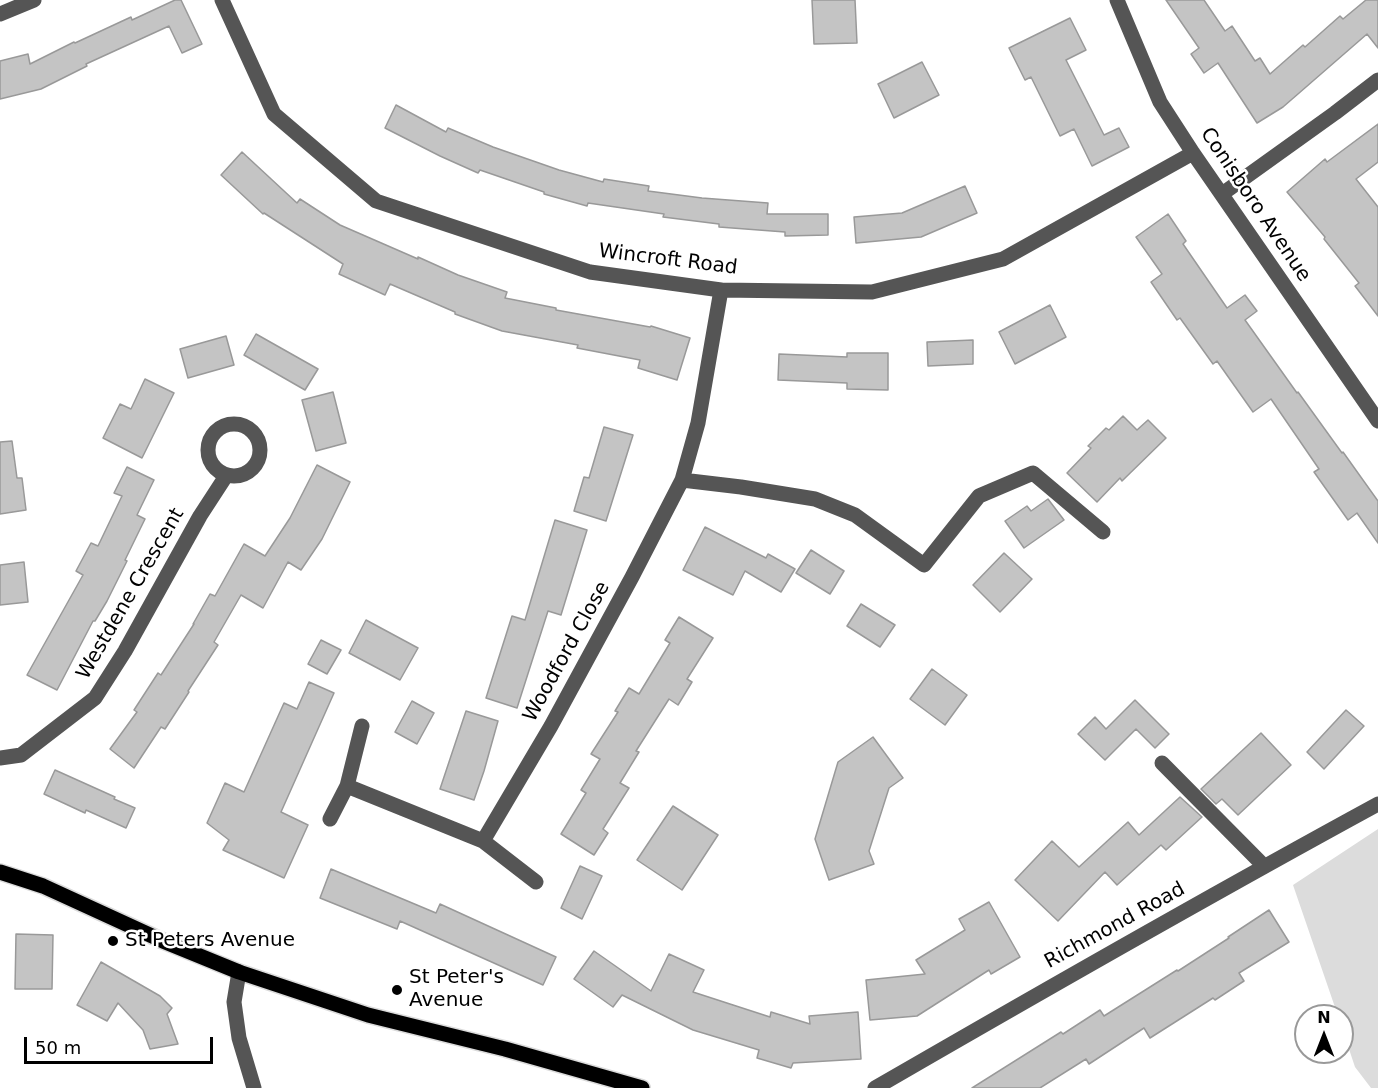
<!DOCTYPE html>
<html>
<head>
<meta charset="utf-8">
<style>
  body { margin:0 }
  #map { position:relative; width:1378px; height:1088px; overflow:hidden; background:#fff; font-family:"DejaVu Sans",sans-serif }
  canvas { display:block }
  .north { position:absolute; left:1294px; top:1004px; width:60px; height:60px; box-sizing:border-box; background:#fff; border:2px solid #999; border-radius:50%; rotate:0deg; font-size:16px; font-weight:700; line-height:24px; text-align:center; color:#000 }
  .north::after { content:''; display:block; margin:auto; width:21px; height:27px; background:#000; clip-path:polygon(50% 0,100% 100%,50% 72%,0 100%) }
  .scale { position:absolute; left:24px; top:1037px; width:189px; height:27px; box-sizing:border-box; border:3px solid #000; border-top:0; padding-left:8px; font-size:18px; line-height:21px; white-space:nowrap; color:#000; -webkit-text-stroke:4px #fff; paint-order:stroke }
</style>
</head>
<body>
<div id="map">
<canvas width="1378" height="1088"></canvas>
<div class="north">N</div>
<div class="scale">50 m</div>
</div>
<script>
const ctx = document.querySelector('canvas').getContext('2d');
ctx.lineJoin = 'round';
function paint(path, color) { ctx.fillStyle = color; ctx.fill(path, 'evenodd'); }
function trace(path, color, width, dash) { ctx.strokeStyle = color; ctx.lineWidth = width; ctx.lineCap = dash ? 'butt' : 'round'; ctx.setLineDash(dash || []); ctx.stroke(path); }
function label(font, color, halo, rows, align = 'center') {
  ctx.font = font + ' "DejaVu Sans",sans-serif'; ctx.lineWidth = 5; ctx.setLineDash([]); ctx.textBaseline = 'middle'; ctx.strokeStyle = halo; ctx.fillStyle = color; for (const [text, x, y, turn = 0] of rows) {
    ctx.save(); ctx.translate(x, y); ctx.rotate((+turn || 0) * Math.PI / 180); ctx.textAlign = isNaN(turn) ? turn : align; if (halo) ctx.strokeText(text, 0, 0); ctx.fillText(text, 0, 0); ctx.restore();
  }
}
const green = new Path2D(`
  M1378,829V1088H1371L1355,1067L1342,1028V1016H1338L1293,885Z`);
const building = new Path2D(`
  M175,0H181L202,44L182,53L169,26L86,64L87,66L41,89L0,99V61L28,54L30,64L74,42L75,43L131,17L132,20Z
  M812,0H855L857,43L814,44Z
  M1166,0H1204L1225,31L1232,26L1255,61L1260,58L1270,74L1303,45L1305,47L1340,16L1343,19L1366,0H1378V48L1367,34L1283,107L1257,123L1218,63L1204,73L1191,54L1199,48Z
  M1070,18L1086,50L1066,60L1104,135L1119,128L1129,147L1092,166L1074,129L1060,136L1031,77L1025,80L1009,48Z
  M922,62L939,95L894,118L878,84Z
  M396,105L446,132L448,128L493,147L559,170L603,182L604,179L649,186L648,191L702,198L768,203L767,214H828V235L785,236V232L719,227V224L663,217L664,214L588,203L587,206L544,194V192L480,170L478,173L440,156L385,128Z
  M1378,124V162L1356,179L1378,207V316L1355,286L1359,283L1324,239L1325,237L1287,192L1325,159L1327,162Z
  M242,152L297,203L300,199L340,225L418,259V257L458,275L507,292L505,298L556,308V310L650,327L651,326L690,338L677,380L638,368L640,360L577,348L578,345L502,331L455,314V312L390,284L385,295L339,274L343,264L264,213L263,214L221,175Z
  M965,186L977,213L921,237L856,243L854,217L902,213Z
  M1168,214L1186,241L1183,244L1227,308L1245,295L1257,311L1245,320L1297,393L1298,392L1342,453L1343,452L1378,501V543L1357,513L1348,520L1314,472L1319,469L1271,399L1253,412L1217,361L1213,364L1180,318L1177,320L1151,282L1162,274L1136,237Z
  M1050,305L1066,337L1015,364L999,332Z
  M256,334L318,369L305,390L244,355Z
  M226,336L234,365L188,378L180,349Z
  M973,340V364L928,366L927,342Z
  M847,353H888V390L847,389V383L778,380L779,354L847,357Z
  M145,379L174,393L142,458L103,438L120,404L131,409Z
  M333,392L346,443L316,451L302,400Z
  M1123,416L1137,430L1148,420L1166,438L1122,481L1120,478L1097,502L1067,473L1091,448L1088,446L1106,428L1109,430Z
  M604,427L633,435L606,521L574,511L584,477L589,478Z
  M12,441L17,478H22L26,510L0,514V442Z
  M317,465L350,482L322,539L301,570L288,562L263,608L241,595L214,642L218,645L188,691L189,692L165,729L161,727L134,768L110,749L137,712L134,710L158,673L161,675L194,624H193L210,594L215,596L244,544L265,556L290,518Z
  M127,467L154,480L137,515L145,519L125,560L127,561L107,601L95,621H93L57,690L27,675L83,575L76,571L91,543L98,546L122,496L114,493Z
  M1048,499L1064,520L1024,548L1005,521L1027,506L1031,511Z
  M555,520L587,530L561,615L548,611L517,708L486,698L512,616L525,620Z
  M705,527L766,558L768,554L795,569L781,592L745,571L733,595L683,570Z
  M811,550L844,571L830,594L796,573Z
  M1004,553L1032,579L1000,612L973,585Z
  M24,562L28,602L0,605V565Z
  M861,604L895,625L880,647L847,626Z
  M679,617L713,638L687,679L692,682L678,705L669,699L636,751L639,752L620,783L629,788L603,829L608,833L594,855L561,834L586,793L581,790L600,759L591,754L618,712L615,711L629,688L639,694L670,643L665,640Z
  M366,620L418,648L400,680L349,653Z
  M321,640L341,650L327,674L308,664Z
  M932,669L967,695L945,725L910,699Z
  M309,682L334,693L281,812L308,825L284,878L223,850L229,840L207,823L225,783L244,792L284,703L297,709Z
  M1135,700L1169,734L1155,748L1136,729L1105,760L1078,734L1095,717L1106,729Z
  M412,701L434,713L417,744L395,732Z
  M1346,710L1364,726L1324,769L1307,752Z
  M466,711L498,721L484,771L474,800L440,789Z
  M1261,733L1291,765L1238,815L1222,799L1216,804L1201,789Z
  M873,737L903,778L889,788L869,851L874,864L829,880L815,839L838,762Z
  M55,770L115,797L114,799L135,808L126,828L86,810L85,813L44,794Z
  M1180,797L1202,817L1166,850L1161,845L1117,885L1105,872L1058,921L1015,880L1052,841L1079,867L1128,822L1139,835Z
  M673,806L718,835L682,890L637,860Z
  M580,866L602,876L582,919L561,908Z
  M331,869L436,913L440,904L556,957L543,985L400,921L397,929L320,898Z
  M989,902L1020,957L991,974L989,970L917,1016L870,1020L866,980L925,974L916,960L965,930L959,919Z
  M1269,910L1289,942L1239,973L1244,981L1215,1000L1213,998L1150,1038L1144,1028L1089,1064L1086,1059L1040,1088H972L1061,1032L1063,1034L1100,1010L1104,1016L1177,970L1178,971L1229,938L1228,937Z
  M16,934L53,935L52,989H15Z
  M594,951L651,991L669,954L704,970L693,992L770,1017L771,1012L810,1024L809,1016L858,1012L861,1059L793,1063L791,1068L757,1058L759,1050L693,1030L622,995L613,1007L574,979Z
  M101,962L160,996L172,1008L167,1014L178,1044L150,1049L143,1030L118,1003L107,1021L77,1005Z`);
const minor = new Path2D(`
  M222,0L274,114L376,201L590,272L721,290L872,292L1003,259L1193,153
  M1117,0L1160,102L1193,153L1378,421
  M0,14L34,0
  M1222,194L1335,113L1378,80
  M208 450a26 26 0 1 1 52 0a26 26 0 1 1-52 0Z
  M682,480L741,487L815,499L855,515L924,565L979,496L1033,473L1103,532
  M0,758L21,755L95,698L125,651L200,516L226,476
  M1162,763L1264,866
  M347,786L483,841
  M330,819L347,786L362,726
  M536,882L483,841L551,726L632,577L682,480L698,423L721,290
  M239,972L234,1002L239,1038L254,1088
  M875,1088C1041,992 1209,896 1378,804`);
const major = new Path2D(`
  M0,872L43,886L163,941L239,972L368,1015L505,1049L642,1088`);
const markers = [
  [113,941,6,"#000"],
  [397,990,6,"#000"]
];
const streetNames = [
  ["Conisboro Avenue",1255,205,56],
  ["Wincroft Road",668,260,7],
  ["Westdene Crescent",131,594,-60],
  ["Woodford Close",567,652,-61],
  ["Richmond Road",1115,926,-29]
];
const poiNames = [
  ["St Peters Avenue",125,941],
  ["St Peter's",409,978],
  ["Avenue",409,1001]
];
paint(green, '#dcdcdc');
paint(building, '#c4c4c4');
trace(building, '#999', 1.5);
trace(major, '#dbdbdb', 18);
trace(minor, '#555', 15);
trace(major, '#000', 15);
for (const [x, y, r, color] of markers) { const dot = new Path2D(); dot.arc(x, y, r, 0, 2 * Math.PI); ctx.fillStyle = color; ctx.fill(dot); trace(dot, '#fff', 2); }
label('20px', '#000', '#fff', streetNames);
label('20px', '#000', '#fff', poiNames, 'left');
</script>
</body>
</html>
